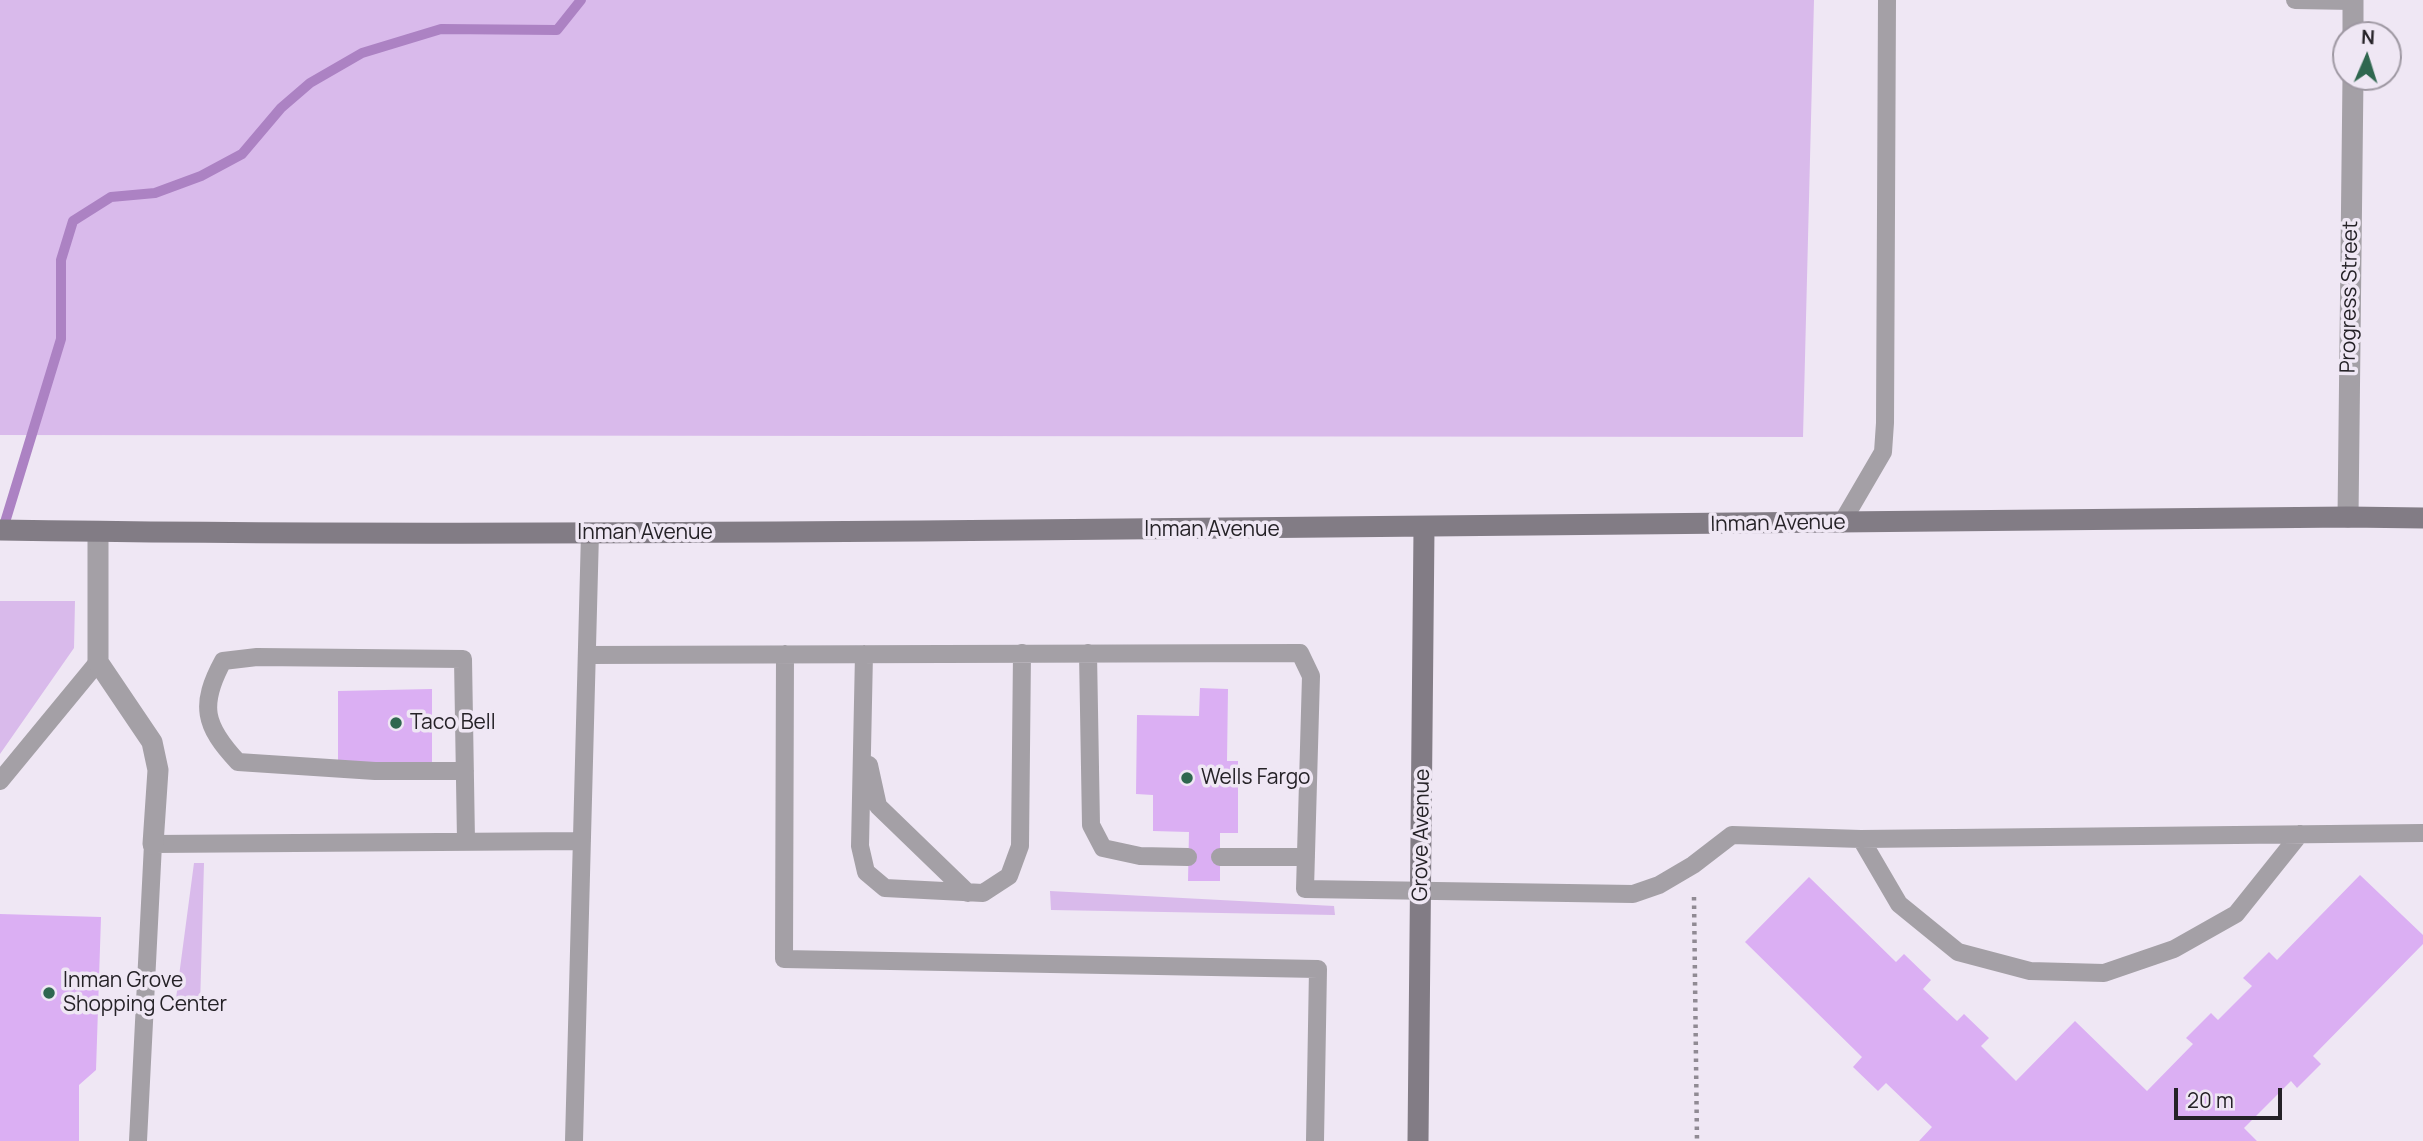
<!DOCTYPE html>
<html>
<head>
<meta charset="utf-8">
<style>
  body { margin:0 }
  #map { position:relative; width:2423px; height:1141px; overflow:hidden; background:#efe7f4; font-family:Manrope,sans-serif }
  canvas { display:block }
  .north { position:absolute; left:2332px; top:21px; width:70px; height:70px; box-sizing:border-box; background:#efe7f4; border:2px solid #9e98a2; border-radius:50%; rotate:3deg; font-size:19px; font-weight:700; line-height:28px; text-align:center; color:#252227 }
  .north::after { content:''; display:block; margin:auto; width:24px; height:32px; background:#2f674f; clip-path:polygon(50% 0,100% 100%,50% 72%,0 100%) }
  .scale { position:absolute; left:2174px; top:1088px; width:108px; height:32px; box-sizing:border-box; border:4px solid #252227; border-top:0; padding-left:9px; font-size:21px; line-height:24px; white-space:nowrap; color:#252227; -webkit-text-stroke:5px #efe7f4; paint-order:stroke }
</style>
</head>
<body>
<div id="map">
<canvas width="2423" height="1141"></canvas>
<div class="north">N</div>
<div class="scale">20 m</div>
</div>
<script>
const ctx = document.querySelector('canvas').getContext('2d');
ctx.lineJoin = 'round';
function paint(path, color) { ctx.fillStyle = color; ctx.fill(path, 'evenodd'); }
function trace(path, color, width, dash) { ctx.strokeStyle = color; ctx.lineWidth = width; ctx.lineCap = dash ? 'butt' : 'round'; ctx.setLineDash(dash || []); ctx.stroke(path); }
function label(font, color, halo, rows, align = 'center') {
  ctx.font = font + ' Manrope,sans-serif'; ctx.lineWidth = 7; ctx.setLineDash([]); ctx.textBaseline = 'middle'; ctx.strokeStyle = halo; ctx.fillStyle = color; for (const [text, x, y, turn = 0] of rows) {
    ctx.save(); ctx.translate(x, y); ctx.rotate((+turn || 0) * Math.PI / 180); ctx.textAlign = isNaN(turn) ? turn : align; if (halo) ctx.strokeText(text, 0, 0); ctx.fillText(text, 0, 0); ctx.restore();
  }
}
const green = new Path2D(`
  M0,0H1814L1803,437L0,435Z
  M0,601H75L74,648L0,754Z
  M194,863H204L200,1006H175Z
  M1050,891L1334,906L1335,915L1051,910Z`);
const stream = new Path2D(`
  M2,532L61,339V260L73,221L111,197L155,193L201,176L242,154L281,108L310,83L362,53L441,29L557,30L581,0`);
const building = new Path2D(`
  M1200,688L1228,689L1227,761H1238V833H1220V881H1188L1189,832L1153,831V795L1136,794L1137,715L1199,716Z
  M432,689V763H338V691Z
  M2360,875L2423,935V944L2313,1056L2321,1064L2297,1088L2291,1081L2244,1128L2257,1141H1919L1932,1127L1886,1083L1878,1091L1853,1067L1862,1057L1745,942L1809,877L1896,962L1904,954L1931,980L1923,989L1957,1021L1964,1014L1989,1038L1981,1046L2016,1081L2075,1021L2147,1091L2193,1044L2186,1038L2211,1013L2218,1020L2252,986L2243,978L2269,952L2277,960Z
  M0,914L101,917L96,1070L79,1085V1141H0Z`);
const path = new Path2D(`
  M1694,897L1697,1141`);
const lane = new Path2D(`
  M2295,0L2353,1
  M1841,524L1883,452L1885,423L1887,0
  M1088,653L1091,825L1103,848L1140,856L1188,857
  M785,654L784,959L1318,969L1315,1141
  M864,654L860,846L866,872L885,888L983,893L1009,876L1020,846L1022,653
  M587,655L1300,653L1311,676L1305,889L1633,894L1659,885L1693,865L1732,835L1861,839L2423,833
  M869,765L878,806L968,893
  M465,771H375L238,762C204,726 199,705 223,661L257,657L463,659L466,841
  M0,781L98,662
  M1861,839L1899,904L1958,952L2030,971L2104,973L2174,949L2236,914L2300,834
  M1220,857H1306
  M138,1141L153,844L582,841
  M574,1141L590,533`);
const street = new Path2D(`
  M2353,35V0
  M2348,517L2353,77
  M98,533V662L152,742L158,770L153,844`);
const secondary = new Path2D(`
  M0,530C307,535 614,533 920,531C1396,529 1872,523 2348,517L2423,518
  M1418,1141L1424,529`);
const markers = [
  [396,723,7,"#2f674f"],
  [1187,778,7,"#2f674f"],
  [49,993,7,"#2f674f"]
];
const streetNames = [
  ["Progress Street",2350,297,-89],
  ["Inman Avenue",1778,524,-1],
  ["Inman Avenue",1212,530],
  ["Inman Avenue",645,533],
  ["Grove Avenue",1422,835,-89]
];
const poiNames = [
  ["Taco Bell",410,723],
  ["Wells Fargo",1201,778],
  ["Inman Grove",63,981],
  ["Shopping Center",63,1005]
];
paint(green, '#d9baeb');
trace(stream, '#ac82c3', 10);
paint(building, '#dbaff3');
trace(path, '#908a93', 4.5, [3.5, 5]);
trace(lane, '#a4a0a6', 18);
trace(street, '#a4a0a6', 21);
trace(secondary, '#827c85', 21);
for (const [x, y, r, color] of markers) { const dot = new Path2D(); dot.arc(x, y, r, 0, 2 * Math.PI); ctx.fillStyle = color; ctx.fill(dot); trace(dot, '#efe7f4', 2.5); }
label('21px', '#252227', '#efe7f4', streetNames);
label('21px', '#252227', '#efe7f4', poiNames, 'left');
</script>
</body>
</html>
